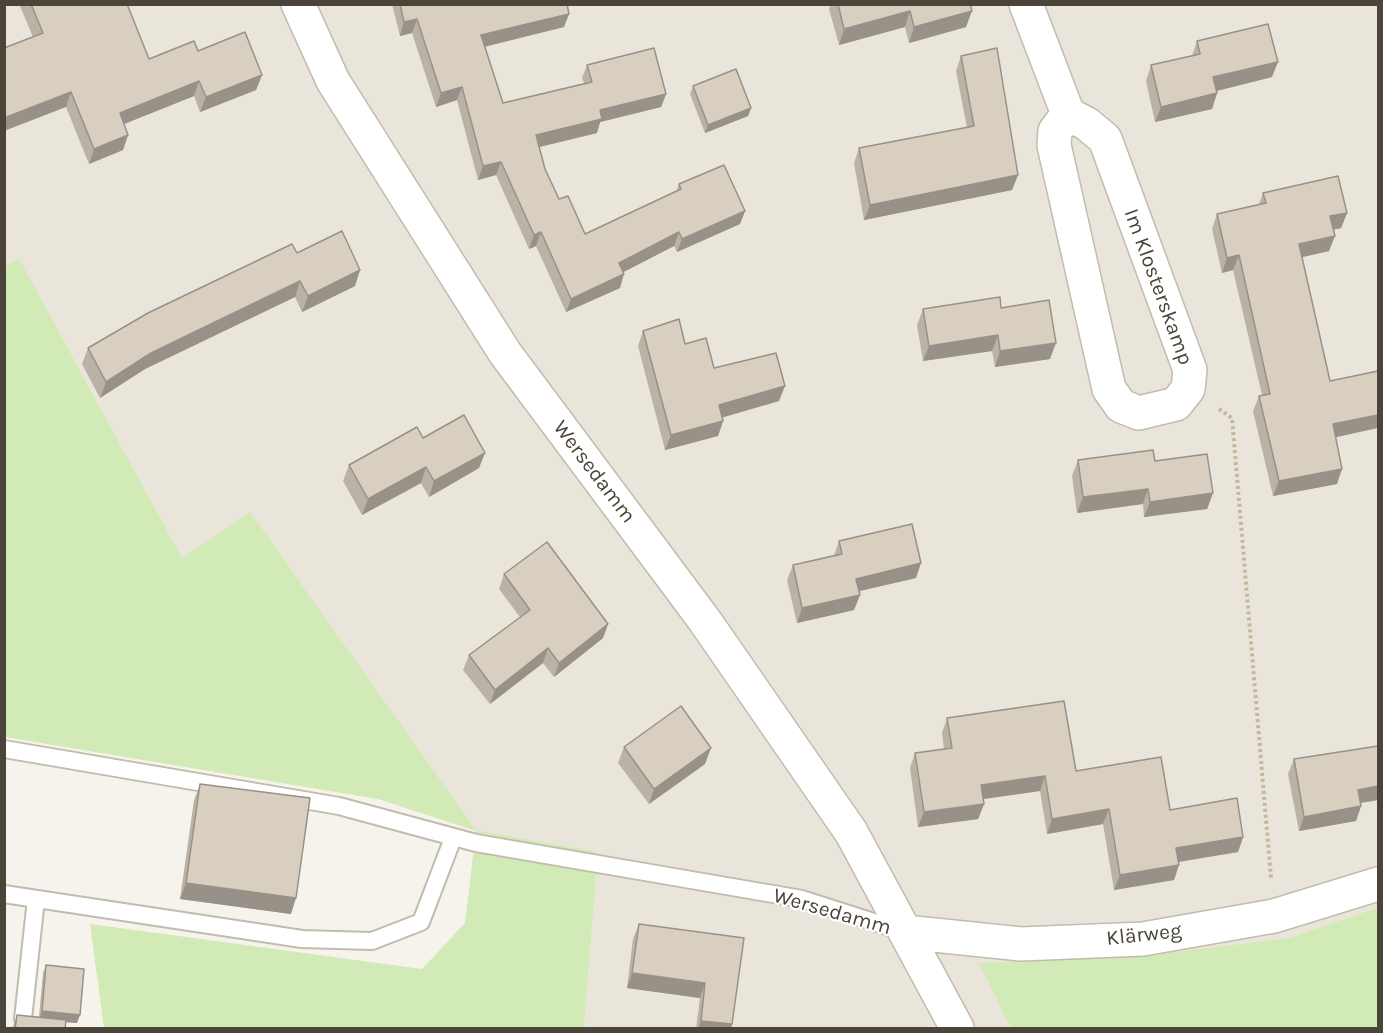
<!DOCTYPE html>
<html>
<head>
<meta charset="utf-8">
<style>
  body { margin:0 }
  #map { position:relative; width:1383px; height:1033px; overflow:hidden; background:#f6f3ec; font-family:Karla,sans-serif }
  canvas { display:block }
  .frame { position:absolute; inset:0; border:6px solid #4b4439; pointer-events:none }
</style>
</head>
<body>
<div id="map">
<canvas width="1383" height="1033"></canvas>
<div class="frame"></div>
</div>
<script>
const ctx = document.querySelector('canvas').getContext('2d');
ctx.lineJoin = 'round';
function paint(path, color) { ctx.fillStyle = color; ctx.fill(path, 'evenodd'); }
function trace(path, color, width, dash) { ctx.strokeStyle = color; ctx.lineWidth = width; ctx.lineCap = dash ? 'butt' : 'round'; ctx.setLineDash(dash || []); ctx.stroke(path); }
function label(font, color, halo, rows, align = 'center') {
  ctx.font = font + ' Karla,sans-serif'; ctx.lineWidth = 4.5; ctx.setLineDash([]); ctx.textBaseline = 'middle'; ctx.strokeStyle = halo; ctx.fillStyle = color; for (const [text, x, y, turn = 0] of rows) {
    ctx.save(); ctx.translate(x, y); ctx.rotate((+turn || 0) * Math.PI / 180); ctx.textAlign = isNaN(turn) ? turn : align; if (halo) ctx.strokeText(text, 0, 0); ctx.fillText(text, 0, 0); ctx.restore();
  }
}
const residential = new Path2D(`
  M4,5H1378V1028H584L598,852L476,830L250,513L182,558L19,258L5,266Z`);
const green = new Path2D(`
  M19,258L182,558L250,512L476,830L598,852L584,1028H104L90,924L422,969L465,923L476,831L378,799L5,737L4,266Z
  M1378,908V1028H1011L979,963L1145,956L1289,938Z`);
const path = new Path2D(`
  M1219,409L1232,418L1271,878`);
const service = new Path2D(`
  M4,749L339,806L476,843L802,899L902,931
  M4,894L302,939L372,941L421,922L453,838
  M23,1019L36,899`);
const minor = new Path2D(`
  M298,4L333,81L505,353L705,621L851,832L957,1028
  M1026,4L1068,114L1087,124L1105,139L1190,370L1188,389L1176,404L1139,413L1121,406L1109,389L1054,145L1055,131L1068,114
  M905,932L1021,944L1143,939L1274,916L1378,884`);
const wall = new Path2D(`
  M21,4H127L149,59L198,51L262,75L256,90L200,112L194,96L124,124L128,135L123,150L89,164L66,107L33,37L20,6Z
  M392,4H567L564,27L484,46L503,103L584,83L582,78L587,65L666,94L661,107L600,122L597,133L539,147L545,169L559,199L585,234L676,192L679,184L745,211L740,224L677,252L674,246L623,272L620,288L566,312L536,246L529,249L496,175L478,180L457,100L436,107L412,33L400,36Z
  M831,4H970L966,27L909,43L905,27L839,45L829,9Z
  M1197,41L1272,77L1217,91V93L1212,109L1155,122L1146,81L1151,65L1192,56Z
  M961,56L1018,175L1012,190L864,220L854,163L859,148L967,128L956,71Z
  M693,86L751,108L748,116L705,133L690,94Z
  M1263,193L1347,213L1341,228L1333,230L1329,251L1302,257L1336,437L1337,484L1273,496L1253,411L1259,396L1262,395L1233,270L1222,273L1212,229L1217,214L1259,204Z
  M297,253L355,286L302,312L295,297L145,369L100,398L82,364L88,348Z
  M1001,308L1050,359L995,367L992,351L923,361L917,325L923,309Z
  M643,331L685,344L714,368L779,401L722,417L723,421L718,436L665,450L638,346Z
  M423,438L479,468L429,497L421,483L362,515L343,481L349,465Z
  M1078,460L1155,461L1213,493L1207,509L1144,517L1143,504L1077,513L1072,476Z
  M839,541L916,578L859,591L860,595L854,610L797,623L787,580L793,565L834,555Z
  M504,574L608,624L603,638L554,677L543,663L490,704L463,670L469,655L520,617L499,589Z
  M947,718L1170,810L1243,837L1238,852L1179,862L1174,880L1114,890L1103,824L1047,834L1040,791L983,799L984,804L978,819L918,827L910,768L915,753L944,749L942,733Z
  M1378,746V800L1361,803V806L1356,821L1299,831L1288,774L1294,759Z
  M624,747L705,764L649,804L618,763Z
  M200,784L291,914L180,899L194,800Z
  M639,924L744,938L732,1024L731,1029H696L700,998L627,988L633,939Z
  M46,965L77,1023L65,1022V1029H12L17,1015L39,1017L43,973Z`);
const shadedWall = new Path2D(`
  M910,11L905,27L839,45L844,29Z
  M972,11L966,27L909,43L914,27Z
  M569,14L564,27L476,49L481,35Z
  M417,19L412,33L400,36L404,22Z
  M1278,62L1272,77L1208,93L1213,77Z
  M262,75L256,90L200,112L206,97Z
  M199,81L194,96L114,128L120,113Z
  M462,87L457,100L436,107L441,93Z
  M71,92L66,107L4,131V118Z
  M1217,93L1212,109L1155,122L1161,107Z
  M666,94L661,107L600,122L597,133L531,149L536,135L600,110Z
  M751,108L748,116L705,133L708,125Z
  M128,135L123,150L89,164L94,149Z
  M501,162L496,175L478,180L483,166Z
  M1018,175L1012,190L864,220L870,205Z
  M745,211L740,224L677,252L682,239Z
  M1347,213L1341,228L1325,231L1330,216Z
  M541,232L536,246L529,249L534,235Z
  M679,232L674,246L614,277L619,263Z
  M1335,236L1329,251L1294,259L1299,244Z
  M1239,255L1233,270L1222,273L1227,258Z
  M360,270L355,286L302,312L308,296Z
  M624,274L620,288L566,312L571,299Z
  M300,281L295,297L145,369L100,398L106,382L151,353Z
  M998,335L992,351L923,361L929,346Z
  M1056,343L1050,359L995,367L1000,351Z
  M785,386L779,401L714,420L719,405Z
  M1378,415V428L1328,439L1333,424Z
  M723,421L718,436L665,450L671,435Z
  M485,453L479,468L429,497L434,481Z
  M426,467L421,483L362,515L368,499Z
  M1342,469L1337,484L1273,496L1279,481Z
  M1148,489L1143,504L1077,513L1083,497Z
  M1213,493L1207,509L1144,517L1150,502Z
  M921,563L916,578L851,593L856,579Z
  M860,595L854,610L797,623L802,608Z
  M608,624L603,638L554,677L559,663Z
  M548,648L543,663L490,704L495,690Z
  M711,748L705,764L649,804L654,789Z
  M1045,776L1040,791L976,800L981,785Z
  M1378,786V800L1353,804L1358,790Z
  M984,804L978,819L918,827L924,812Z
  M1361,806L1356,821L1299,831L1304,817Z
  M1109,809L1103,824L1047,834L1052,819Z
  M1243,837L1238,852L1171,863L1176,848Z
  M1179,865L1174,880L1114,890L1120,875Z
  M186,883L296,898L291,914L180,899Z
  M632,973L705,983L700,998L627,988Z
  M42,1011L80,1015L77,1023L39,1020Z
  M701,1021L732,1024L731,1029H698Z`);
const building = new Path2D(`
  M31,4H127L149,59L194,41L198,51L245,32L262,75L206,97L199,81L120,113L128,135L94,149L71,92L4,118V48L43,33Z
  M400,4H567L569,14L481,35L503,103L592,82L587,65L654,48L666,94L600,110L602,119L536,135L545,169L559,199L568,196L585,234L681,189L679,184L724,165L745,211L682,239L679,232L619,263L624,274L571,299L541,232L534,235L501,162L483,166L462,87L441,93L417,19L404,22Z
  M838,4H970L972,11L914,27L910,11L844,29Z
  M1268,24L1278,62L1213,77L1217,93L1161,107L1151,65L1200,54L1197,41Z
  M997,48L1018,175L870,205L859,148L974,126L961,56Z
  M736,69L751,108L708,125L693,86Z
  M1338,176L1347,213L1330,216L1335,236L1299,244L1330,381L1378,371V415L1333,424L1342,469L1279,481L1259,396L1270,394L1239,255L1227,258L1217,214L1266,203L1263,193Z
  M342,231L360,270L308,296L300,281L151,353L106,382L88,348L148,313L292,244L297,253Z
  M1000,297L1001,308L1049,300L1056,343L1000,351L998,335L929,346L923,309Z
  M679,319L685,344L706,338L714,368L776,353L785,386L719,405L723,421L671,435L643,331Z
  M464,415L485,453L434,481L426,467L368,499L349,465L417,427L423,438Z
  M1153,450L1155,461L1207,454L1213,493L1150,502L1148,489L1083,497L1078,460Z
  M912,524L921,563L856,579L860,595L802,608L793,565L842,554L839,541Z
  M547,542L608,624L559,663L548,648L495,690L469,655L530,610L504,574Z
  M1064,701L1076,771L1161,757L1170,810L1237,798L1243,837L1176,848L1179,865L1120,875L1109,809L1052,819L1045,776L981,785L984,804L924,812L915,753L952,748L947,718Z
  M681,706L711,748L654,789L624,747Z
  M1378,746V786L1358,790L1361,806L1304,817L1294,759Z
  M200,784L310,798L296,898L186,883Z
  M639,924L744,938L732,1024L701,1021L705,983L632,973Z
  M46,965L84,969L80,1015L42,1011Z
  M17,1015L66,1020L65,1029H15Z`);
const streetNames = [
  ["Im Klosterskamp",1158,287,70],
  ["Wersedamm",594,472,53],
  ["Wersedamm",832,912,16],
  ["Klärweg",1144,935,-6]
];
paint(residential, '#eae5da');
paint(green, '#d2eab5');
trace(service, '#c2bbae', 20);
trace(minor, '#c2bbae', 36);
trace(path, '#c4b79f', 4, [3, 3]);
trace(service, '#fff', 16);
trace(minor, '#fff', 33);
paint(wall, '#bab2a6');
paint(shadedWall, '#979187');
paint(building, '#d8cfc1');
trace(building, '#979187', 1.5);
label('21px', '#4b4439', '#fff', streetNames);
</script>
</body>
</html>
